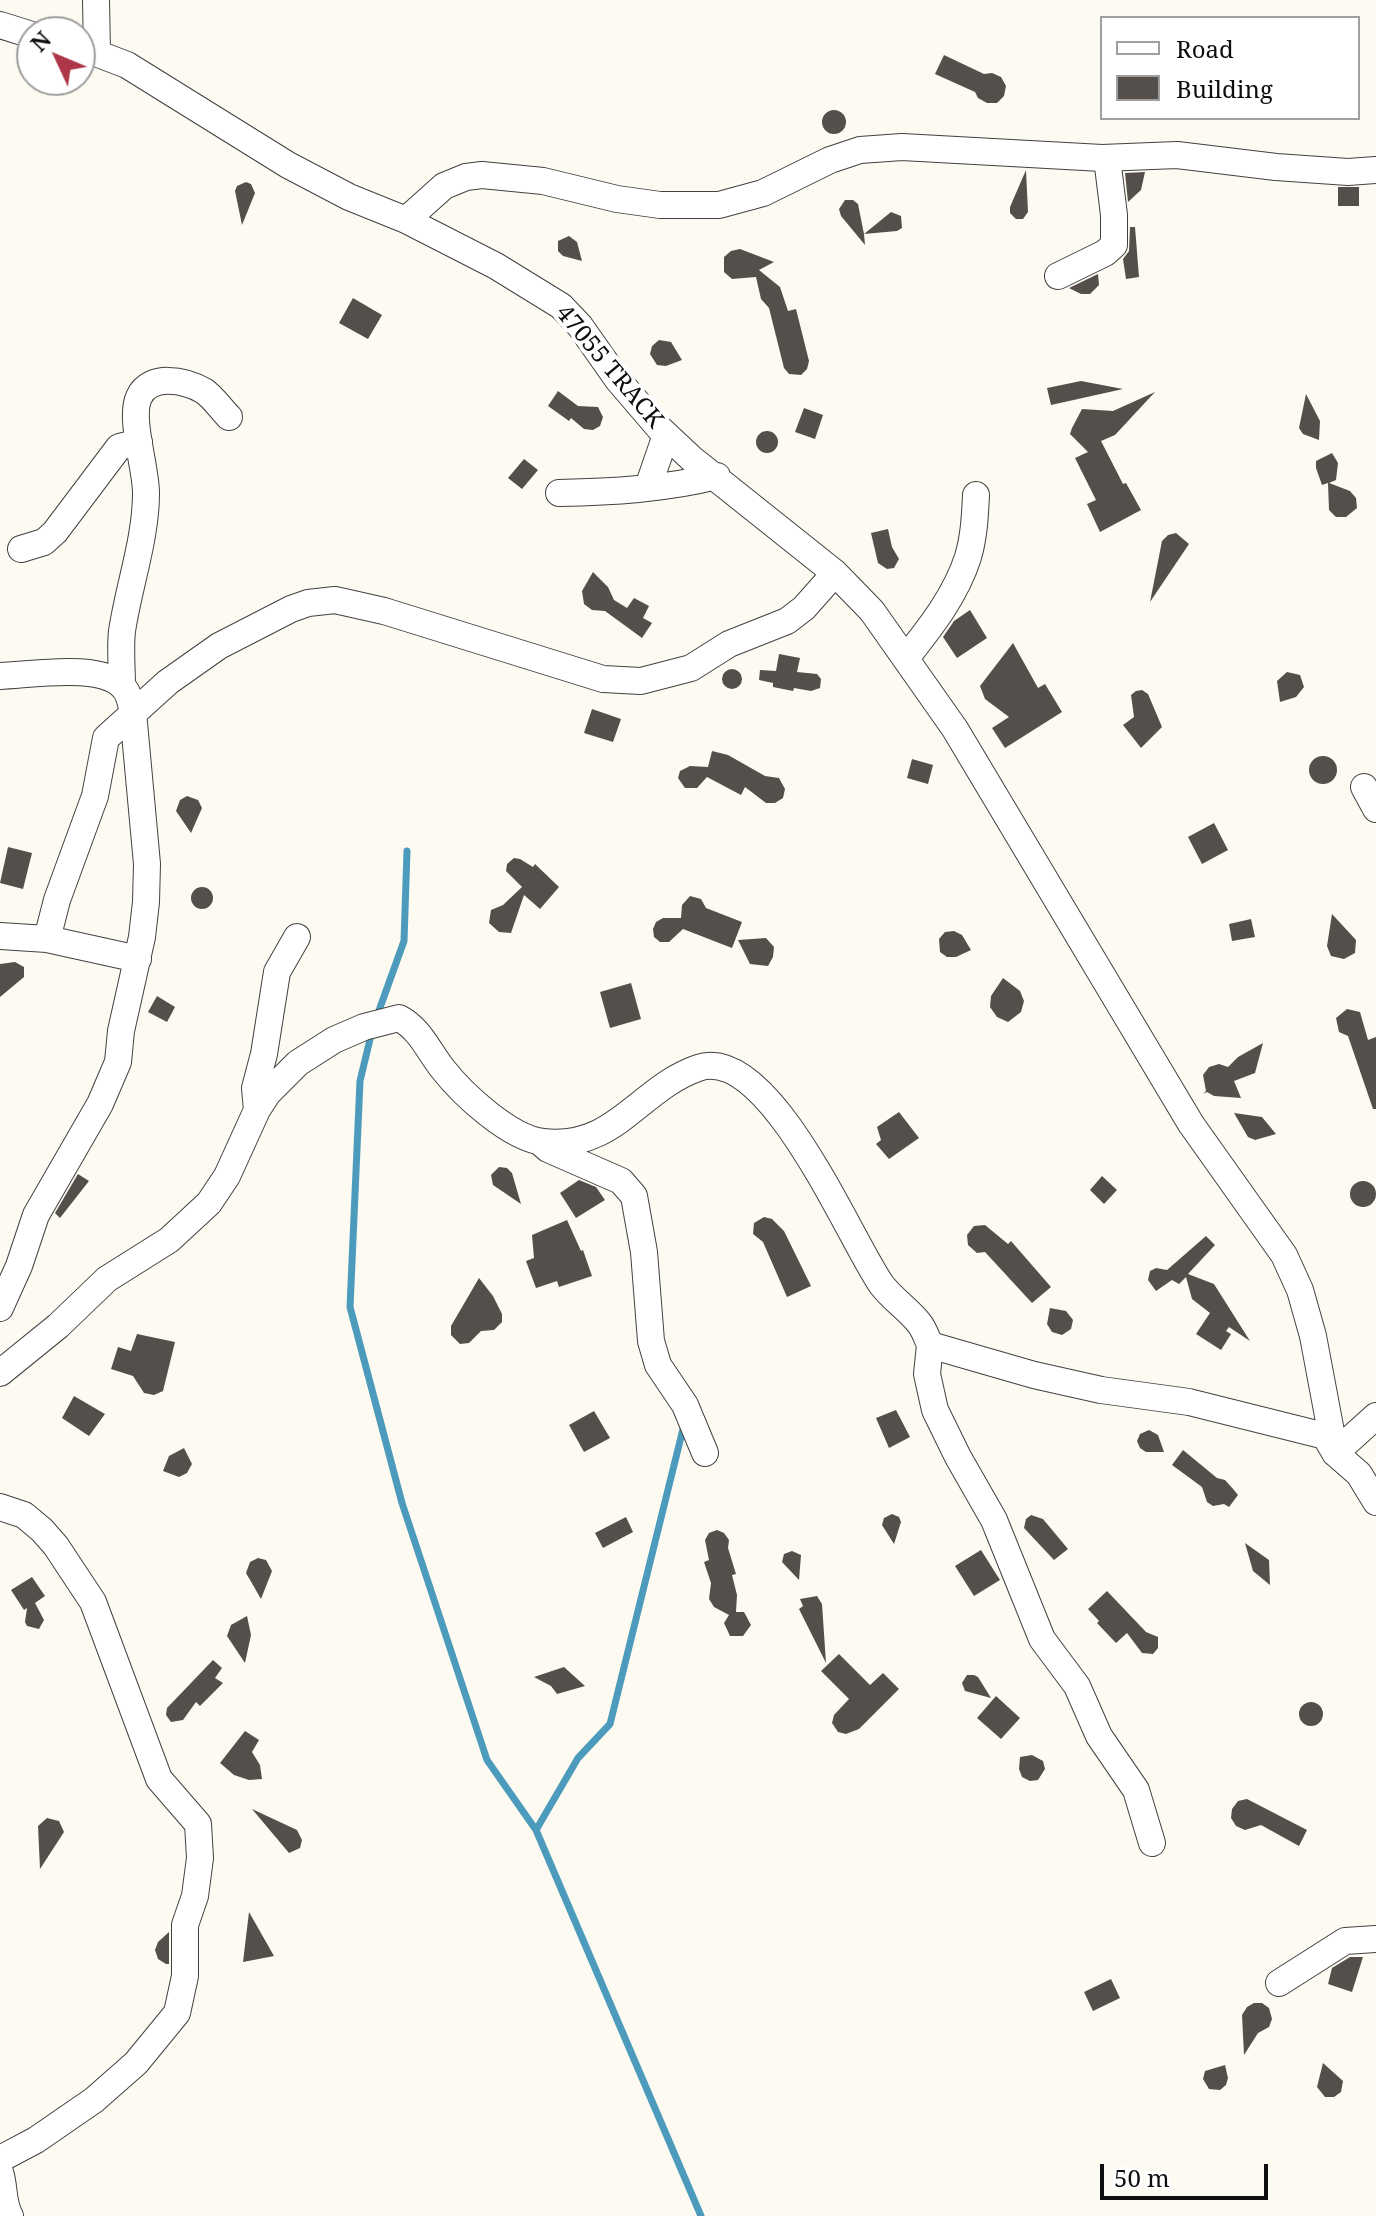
<!DOCTYPE html>
<html>
<head>
<meta charset="utf-8">
<style>
  body { margin:0 }
  #map { position:relative; width:1376px; height:2216px; overflow:hidden; background:#fdfaf1; font-family:"Noto Serif",serif }
  canvas { display:block }
  .legend { position:absolute; left:1100px; top:16px; width:260px; height:104px; box-sizing:border-box; background:#fff; border:2px solid #9f9f9f; margin:0; padding:10px 14px; list-style:none; font-size:24px; color:#0e0e0e }
  .legend li { display:flex; align-items:center; gap:16px; height:40px }
  .legend b { width:40px; border:2px solid #9f9f9f }
  .north { position:absolute; left:16px; top:16px; width:80px; height:80px; box-sizing:border-box; background:#fff; border:2px solid #9f9f9f; border-radius:50%; rotate:314deg; font-size:22px; font-weight:700; line-height:32px; text-align:center; color:#0e0e0e }
  .north::after { content:''; display:block; margin:auto; width:28px; height:36px; background:#ad3748; clip-path:polygon(50% 0,100% 100%,50% 72%,0 100%) }
  .scale { position:absolute; left:1100px; top:2164px; width:168px; height:36px; box-sizing:border-box; border:4px solid #0e0e0e; border-top:0; padding-left:10px; font-size:24px; line-height:28px; white-space:nowrap; color:#0e0e0e; -webkit-text-stroke:6px #fff; paint-order:stroke }
</style>
</head>
<body>
<div id="map">
<canvas width="1376" height="2216"></canvas>
<ul class="legend">
<li><b style="height:10px;background:#fff"></b>Road</li>
<li><b style="height:22px;background:#554f4c"></b>Building</li>
</ul>
<div class="north">N</div>
<div class="scale">50 m</div>
</div>
<script>
const ctx = document.querySelector('canvas').getContext('2d');
ctx.lineJoin = 'round';
function trace(path, color, width, dash) { ctx.strokeStyle = color; ctx.lineWidth = width; ctx.lineCap = dash ? 'butt' : 'round'; ctx.setLineDash(dash || []); ctx.stroke(path); }
function paint(path, color) { ctx.fillStyle = color; ctx.fill(path, 'evenodd'); }
function label(font, color, halo, rows, align = 'center') {
  ctx.font = font + ' "Noto Serif",serif'; ctx.lineWidth = 8; ctx.setLineDash([]); ctx.textBaseline = 'middle'; ctx.strokeStyle = halo; ctx.fillStyle = color; for (const [text, x, y, turn = 0] of rows) {
    ctx.save(); ctx.translate(x, y); ctx.rotate((+turn || 0) * Math.PI / 180); ctx.textAlign = isNaN(turn) ? turn : align; if (halo) ctx.strokeText(text, 0, 0); ctx.fillText(text, 0, 0); ctx.restore();
  }
}
const stream = new Path2D(`
  M377,1016L404,941L407,851
  M372,1031L360,1081L350,1307L402,1503L487,1760L536,1830L701,2216
  M536,1830L578,1758L610,1724L683,1429`);
const building = new Path2D(`
  M944,55L984,74L992,73L1001,77L1006,86L1004,96L997,103H987L978,98L975,92L935,74Z
  M822 122a12 12 0 1 1 24 0a12 12 0 1 1-24 0Z
  M1026,170L1028,212L1023,219H1016L1010,213V207Z
  M1145,172L1141,190L1128,202L1125,173Z
  M246,182L251,184L255,193L242,225L235,191L237,186Z
  M1338,187H1359V206H1338Z
  M845,200H853L858,204L864,234L891,212L901,216L902,228L897,231L864,234L865,245L841,216L839,209Z
  M1130,227H1135L1139,277L1126,279L1123,259L1129,251Z
  M569,236L577,242L582,261L563,256L558,251V241Z
  M740,249L774,262L759,270L780,287L788,311L796,309L809,361L807,369L801,375L789,374L784,368L769,308L761,299L756,277L732,279L724,272V257L731,251Z
  M1098,274L1099,285L1090,294H1081L1069,288Z
  M353,298L382,315L368,339L339,323Z
  M659,340L671,342L682,360L666,366L657,365L650,354L652,346Z
  M1081,381L1123,389L1051,405L1047,388Z
  M558,391L578,406L598,407L603,417L600,426L593,430L584,429L571,418L569,421L548,406Z
  M1155,392L1115,435L1101,441L1123,484L1126,483L1141,510L1100,532L1087,504L1096,500L1075,458L1088,452L1070,434L1072,428L1082,409L1113,411Z
  M1306,394L1320,421L1319,440L1303,434L1299,428Z
  M804,408L823,415L815,439L795,432Z
  M756 442a11 11 0 1 1 22 0a11 11 0 1 1-22 0Z
  M1332,453L1338,463L1336,480L1329,483L1350,491L1356,498L1357,508L1346,517H1336L1329,510L1328,483L1322,485L1316,468V461Z
  M524,459L538,470L522,489L508,478Z
  M888,529L892,547L899,559L894,568L887,569L878,563L871,533Z
  M1176,533L1189,544L1150,602L1162,541L1168,535Z
  M593,572L608,587L614,600L627,608L634,598L649,606L643,618L652,623L642,638L605,611L592,610L584,604L582,591Z
  M970,610L987,638L957,658L943,637L954,621Z
  M1013,643L1038,688L1045,684L1062,712L1005,748L992,728L1009,717L985,699L980,686Z
  M779,654L800,658L797,672L817,674L821,679L820,688L811,691L794,688L793,691L773,687V683L759,680L760,670L776,671Z
  M722 679a10 10 0 1 1 20 0a10 10 0 1 1-20 0Z
  M1287,672L1300,675L1304,687L1296,697L1280,702L1277,681Z
  M1142,690L1148,694L1162,727L1141,748L1123,725L1134,717L1131,695L1136,691Z
  M592,709L621,719L613,742L584,733Z
  M712,751L728,755L765,776L779,778L785,789L783,798L775,803H766L745,787L741,795L707,777L697,788H685L678,778L680,771L690,766L708,767Z
  M1309 770a14 14 0 1 1 28 0a14 14 0 1 1-28 0Z
  M912,759L933,765L928,784L907,778Z
  M187,796L198,800L202,808L191,833L176,811L180,800Z
  M1214,823L1228,850L1202,864L1188,837Z
  M8,847L32,853L23,889L0,883Z
  M514,858L520,859L533,867L535,864L559,887L540,909L524,895L511,933L499,932L489,923L491,910L503,905L522,887L506,871L507,864Z
  M191 898a11 11 0 1 1 22 0a11 11 0 1 1-22 0Z
  M690,896L701,899L706,908L742,922L732,948L683,929L669,942H660L654,937L653,929L656,922L663,918H681L682,905Z
  M1332,914L1356,940L1355,953L1344,959L1331,956L1327,946Z
  M1251,919L1255,937L1232,941L1229,924Z
  M954,931L962,935L971,950L956,957H947L940,952L939,939L945,932Z
  M766,938L774,947L773,957L768,966L750,964L738,940Z
  M15,962L24,967V977L0,997V964Z
  M1003,978L1020,991L1024,1001L1021,1012L1008,1022L997,1017L990,1007L991,996Z
  M631,983L641,1019L610,1028L600,992Z
  M157,996L175,1007L167,1022L148,1012Z
  M1347,1009L1360,1012L1368,1040L1376,1037V1109H1373L1348,1036L1339,1032L1336,1018Z
  M1263,1043L1255,1073L1234,1081L1241,1098L1214,1096L1207,1092L1203,1094L1206,1091L1203,1075L1209,1067L1219,1064L1228,1067L1238,1057Z
  M899,1112L919,1138L889,1159L876,1144L881,1140L877,1127Z
  M1234,1113L1262,1117L1276,1134L1255,1140L1248,1137Z
  M499,1167L507,1168L512,1173L521,1204L493,1185L491,1175Z
  M78,1174L89,1181L60,1218L55,1213Z
  M1102,1176L1117,1190L1104,1204L1090,1190Z
  M579,1180L596,1187L605,1200L576,1218L560,1193Z
  M1350 1194a13 13 0 1 1 26 0a13 13 0 1 1-26 0Z
  M764,1217L772,1219L784,1231L811,1286L787,1297L763,1242L753,1234L754,1223Z
  M567,1220L581,1251L583,1250L592,1276L559,1287L557,1281L536,1288L526,1261L534,1258L532,1235Z
  M985,1225L1008,1244L1011,1241L1051,1287L1032,1303L985,1252L977,1253L968,1245L967,1235L974,1226Z
  M1206,1236L1215,1245L1188,1274L1214,1284L1250,1341L1229,1327L1226,1331L1231,1334L1221,1350L1196,1334L1210,1313L1192,1299L1186,1277L1179,1284L1172,1280L1156,1291L1148,1280L1150,1271L1156,1268L1167,1270Z
  M479,1278L493,1296L502,1314V1322L494,1330L481,1331L469,1343L460,1344L451,1335V1326Z
  M1050,1308L1066,1311L1073,1320L1071,1329L1062,1335L1052,1332L1047,1324Z
  M137,1334L175,1342L163,1391L154,1395L144,1393L133,1376L111,1369L118,1347L131,1351Z
  M74,1396L105,1414L89,1436L62,1418Z
  M896,1410L910,1437L889,1448L876,1418Z
  M594,1411L610,1438L584,1452L569,1425Z
  M1149,1430L1158,1435L1164,1452H1146L1140,1448L1137,1441L1140,1434Z
  M184,1448L192,1464L187,1473L179,1477L163,1471L169,1456Z
  M1183,1450L1217,1478L1225,1480L1234,1490L1238,1495L1229,1507L1224,1504L1213,1506L1207,1502L1202,1487L1172,1465Z
  M892,1514L899,1517L901,1522L894,1544L882,1525L884,1518Z
  M1031,1515L1043,1519L1068,1549L1054,1560L1024,1528L1026,1519Z
  M626,1517L633,1532L603,1548L595,1533Z
  M717,1530L724,1533L729,1540L728,1548L736,1574L732,1575L737,1595L736,1612H744L751,1625L743,1636H730L724,1623L729,1615L714,1607L709,1599L711,1583L704,1562L709,1560L705,1540L709,1533Z
  M1245,1543L1269,1560L1270,1585L1253,1571Z
  M981,1550L1000,1580L974,1596L955,1566Z
  M792,1551L801,1555L799,1580L782,1562L784,1554Z
  M258,1558L266,1560L272,1571L261,1599L246,1573L250,1562Z
  M32,1577L45,1596L35,1603L44,1620L39,1629L27,1626L25,1622L27,1608L24,1610L11,1590Z
  M1107,1591L1146,1632L1158,1637V1648L1153,1654L1142,1653L1127,1633L1116,1643L1097,1623L1099,1621L1088,1609Z
  M817,1596L822,1604L826,1663L799,1609L803,1606L800,1599Z
  M247,1616L251,1635L245,1663L227,1636L231,1625Z
  M839,1654L870,1685L883,1673L899,1689L859,1729L846,1734L838,1732L832,1723L834,1715L849,1699L821,1671Z
  M213,1660L222,1668L215,1678L223,1683L200,1706L196,1702L183,1720L171,1722L166,1715L167,1708Z
  M564,1667L585,1686L557,1694L551,1686L534,1677Z
  M967,1675H974L978,1677L991,1698L965,1691L962,1683Z
  M996,1696L1020,1718L1001,1739L977,1718Z
  M1299 1714a12 12 0 1 1 24 0a12 12 0 1 1-24 0Z
  M245,1731L259,1740L252,1752L260,1765L262,1779L249,1780L234,1775L220,1763Z
  M1032,1755L1043,1761L1045,1769L1038,1780L1030,1781L1022,1777L1019,1769L1020,1757Z
  M1247,1799L1307,1830L1299,1846L1261,1825L1245,1830L1236,1826L1231,1818L1232,1809L1238,1801Z
  M252,1809L297,1830L302,1840L300,1848L289,1853Z
  M47,1818L59,1821L64,1832L40,1869L38,1826Z
  M249,1912L274,1956L243,1962Z
  M169,1932V1964H166L158,1959L155,1950L158,1942Z
  M1350,1957H1363L1352,1992L1328,1984L1332,1968Z
  M1111,1979L1120,1998L1093,2011L1084,1992Z
  M1254,2003H1262L1269,2008L1272,2019L1269,2027L1258,2033L1244,2055L1242,2015L1247,2007Z
  M1323,2063L1343,2081L1341,2092L1334,2097H1325L1317,2087Z
  M1225,2065L1228,2078L1226,2085L1220,2090L1209,2089L1203,2079L1205,2071Z`);
const minor = new Path2D(`
  M96,0L97,53
  M0,25L32,35
  M80,47L127,65L288,165L349,197L406,220L496,266L561,306L580,326L618,380L660,429L692,459L835,573L872,611L955,729L1191,1124L1284,1255L1300,1290L1313,1336L1335,1453
  M406,220L444,186L466,177L482,175L543,181L617,199L660,205H719L763,193L830,160L860,150L902,147L1102,158L1177,155L1276,167L1348,172L1376,170
  M1058,276L1105,253L1114,245V215L1107,158
  M648,487L666,435
  M559,493C611,492 666,489 717,476
  M21,549L44,542L55,532L119,447L139,442
  M906,658C930,628 956,595 968,557C974,537 975,516 976,495
  M0,676C31,675 103,662 124,688C130,695 131,705 133,712L147,864L146,902L142,937L121,1031L118,1062L100,1104L36,1215L19,1266L0,1308
  M122,686C122,668 120,648 122,631C129,585 146,539 146,493C146,467 129,418 139,397C150,373 185,380 204,391C213,397 221,409 229,417
  M1364,787L1376,809
  M0,936L47,939L138,959
  M47,939L57,900L95,796L106,738L168,682L219,646L291,609L308,603L335,600L384,611L603,679L641,681L691,668L729,644L787,621L804,608L835,573
  M257,1110L255,1088L264,1054L277,972L297,937
  M541,1143L548,1149L621,1181L634,1196L644,1252L651,1341L658,1365L685,1405L705,1453
  M930,1345L927,1374L935,1410L958,1457L994,1520L1042,1639L1077,1686L1099,1736L1136,1790L1152,1843
  M0,1373L58,1326L107,1279L169,1240L209,1203L227,1176L257,1110L268,1093L298,1063L334,1040L364,1027L399,1018C420,1029 428,1050 442,1068C463,1095 510,1138 543,1142C616,1150 638,1089 698,1068C769,1043 849,1238 881,1284C892,1299 908,1309 919,1323C924,1329 927,1338 930,1345L1034,1375L1101,1390L1189,1402L1325,1436L1335,1453L1359,1474L1376,1502
  M1335,1453L1376,1416
  M0,1507L24,1515L42,1530L56,1546L93,1602L159,1779L198,1824L200,1858L195,1896L185,1925V1976L177,2013L136,2063L94,2100L36,2140L0,2159
  M1279,1983L1345,1941L1376,1939
  M0,2172C5,2187 2,2202 10,2216`);
const streetNames = [
  ["47055 TRACK",609,367,50]
];
trace(stream, '#4c9bbd', 7);
paint(building, '#554f4c');
trace(minor, '#414141', 28);
trace(minor, '#fff', 26);
label('24px', '#0e0e0e', '#fff', streetNames);
</script>
</body>
</html>
